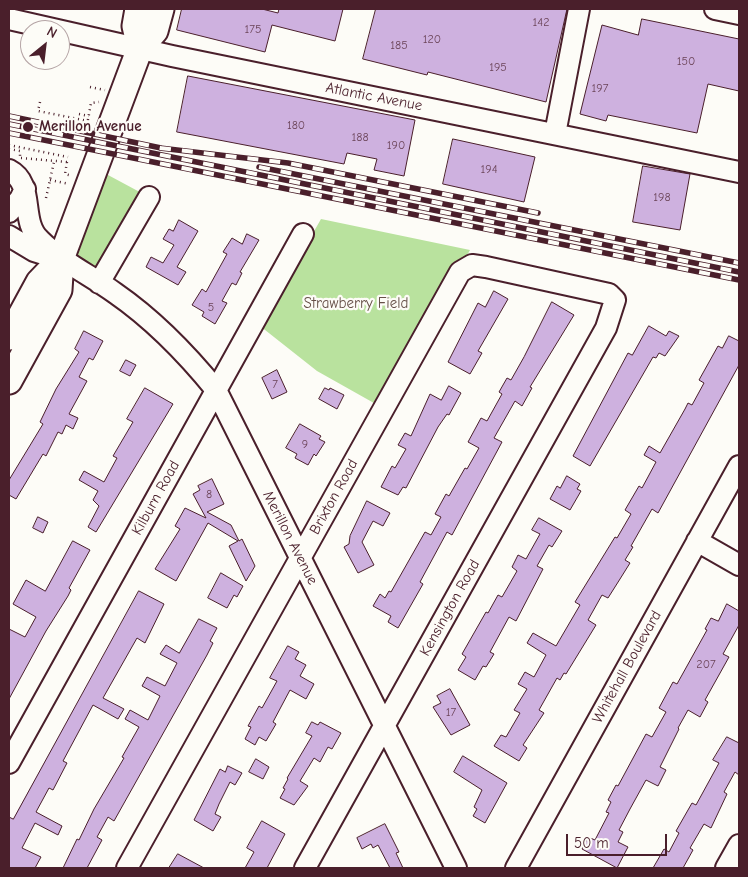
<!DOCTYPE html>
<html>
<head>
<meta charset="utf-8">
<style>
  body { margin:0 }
  #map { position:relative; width:748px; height:877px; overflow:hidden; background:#fdfcf7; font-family:"Comic Neue",sans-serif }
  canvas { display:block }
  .frame { position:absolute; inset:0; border:10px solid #4a1f2b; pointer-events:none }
  .north { position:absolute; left:20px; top:20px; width:50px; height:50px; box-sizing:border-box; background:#fdfcf7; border:1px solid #b5a4a5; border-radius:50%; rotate:29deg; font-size:14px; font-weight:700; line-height:20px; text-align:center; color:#4a1f2b }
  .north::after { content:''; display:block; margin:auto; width:18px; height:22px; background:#4a1f2b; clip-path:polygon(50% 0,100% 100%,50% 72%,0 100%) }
  .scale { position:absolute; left:566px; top:834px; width:101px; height:22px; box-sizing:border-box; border:2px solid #4a1f2b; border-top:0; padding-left:6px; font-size:15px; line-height:18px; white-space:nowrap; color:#4a1f2b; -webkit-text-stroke:4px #fdfcf7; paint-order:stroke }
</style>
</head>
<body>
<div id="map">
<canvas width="748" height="877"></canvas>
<div class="frame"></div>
<div class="north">N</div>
<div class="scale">50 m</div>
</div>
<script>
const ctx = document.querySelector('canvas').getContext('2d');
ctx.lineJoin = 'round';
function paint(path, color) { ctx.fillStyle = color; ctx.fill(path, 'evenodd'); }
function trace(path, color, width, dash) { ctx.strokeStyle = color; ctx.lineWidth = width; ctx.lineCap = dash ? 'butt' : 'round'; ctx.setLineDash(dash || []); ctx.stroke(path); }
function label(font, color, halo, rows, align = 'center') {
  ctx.font = font + ' "Comic Neue",sans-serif'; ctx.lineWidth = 4.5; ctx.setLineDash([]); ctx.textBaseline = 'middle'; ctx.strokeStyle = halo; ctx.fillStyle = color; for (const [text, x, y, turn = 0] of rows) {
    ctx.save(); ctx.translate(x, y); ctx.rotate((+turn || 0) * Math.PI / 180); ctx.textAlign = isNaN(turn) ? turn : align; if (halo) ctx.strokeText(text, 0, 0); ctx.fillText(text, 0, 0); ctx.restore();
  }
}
const green = new Path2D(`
  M95,168L149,197L99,283L61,259Z
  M321,219L470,250L381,407L317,371L260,326Z`);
const building = new Path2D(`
  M182,9H262L278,13L279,9H343L335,41L272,25L265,52L177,30Z
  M376,9H567L546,102L428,72L427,75L363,59Z
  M642,19L739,39V91L708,84L697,133L608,115L606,121L580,114L602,25L638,35Z
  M188,76L415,120L404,176L374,170L377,159L347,153L344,164L177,132Z
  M453,139L535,157L524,202L443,184Z
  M643,166L690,174L680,230L633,222Z
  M179,220L198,231L177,267L186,272L178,285L146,267L151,257L163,263L174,245L163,239L169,229L173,231Z
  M247,234L259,240L240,272L242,273L236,285L232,283L222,301L227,303L215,324L202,316L204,312L192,305L202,289L206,292L227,254L223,252L232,238L242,244Z
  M494,291L508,299L478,351L482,353L470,374L448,362L478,303L485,307Z
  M552,302L574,315L530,387L532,388L522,406L515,401L494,438L502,442L452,535L447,532L420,582L423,584L398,628L388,622L391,616L373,606L380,594L385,598L389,591L391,592L425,532L431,535L441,517L435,514L446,494L449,496L465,468L467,469L479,448L468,442L481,418L487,421L502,394L499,392L507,378L511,380L524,357Z
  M649,326L666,336L669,331L679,336L665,356L659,353L656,358L653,357L590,466L573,456L628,353L632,355Z
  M84,331L103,341L93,360L89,358L79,377L87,381L69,414L78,418L73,429L66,425L62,434L58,432L46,456L43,454L16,499L9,495V480L43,424L40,422L56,389L79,352L75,349Z
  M729,336L739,341V365L658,513L652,509L631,546L633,547L625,560L630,563L620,579L608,598L602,595L588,620L596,625L566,674L564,673L560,680L557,678L539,710L544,713L523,745L527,748L519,761L494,746L501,735L506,737L520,713L514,710L527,689L518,684L525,672L534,677L546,655L527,643L533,633L556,646L580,605L575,602L615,537L617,538L631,514L625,510L639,486L642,488L656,462L644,455L649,446L660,453L685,409L688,403L692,405L704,383L699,380L718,346L722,348Z
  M126,360L136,365L130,376L120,371Z
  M277,370L287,392L272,399L262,378Z
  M449,386L461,393L449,415L447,414L438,427L406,488L403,487L398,495L381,487L392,466L395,468L406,449L398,445L405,433L411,436L430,394L441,400Z
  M145,388L173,404L96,532L88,527L99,506L93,500L98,491L79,480L84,471L104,482L117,458L113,456L133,422L127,419Z
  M325,388L329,390L330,388L344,395L337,409L319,399Z
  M300,424L321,436L319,439L325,442L316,456L314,454L308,465L295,458L297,454L286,448Z
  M567,476L580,484L577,489L581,491L570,510L550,499L557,486L560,488Z
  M212,479L224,504L207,512L231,525L239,541L242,539L255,566L246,581L229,546L238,541L208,523L176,581L155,569L180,529L175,526L185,508L206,518L193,494L200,490L198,486Z
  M367,501L390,513L383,526L373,521L362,542L374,565L358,573L344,547L349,544L350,536Z
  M38,517L48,522L43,533L33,528Z
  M539,518L562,531L552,547L549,545L537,566L543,569L516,621L509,617L490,652L494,654L486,667L483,666L475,680L458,670L466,657L462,654L486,612L488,613L498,595L502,597L517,571L512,567L518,555L526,559L540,534L532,530Z
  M73,541L90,550L69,588L71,590L68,596L46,631L9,699V629L25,637L36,617L13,604L26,580L45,591Z
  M221,573L243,586L237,597L234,595L227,608L208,598Z
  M139,591L164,604L145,643L137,638L103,698L124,709L118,719L93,705L63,761L67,763L53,790L49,788L36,812L62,826L58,835L35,823L22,848L41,857L35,868H9V817L13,819Z
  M727,604L739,611V625L723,654L729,657L705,700L708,702L700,717L688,710L678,728L679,729L660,767L666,770L658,786L646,780L630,809L619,830L623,832L618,842L628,847L617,868L582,849L588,837L595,840L609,813L606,812L611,802L608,800L616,785L618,786L646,734L652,737L666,712L659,708L673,682L677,684L707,630L705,629L711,618L718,621Z
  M199,619L217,628L210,641L213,643L207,655L114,821L108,817L97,837L102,840L87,868H63L77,839L79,840L94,809L124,758L122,757L139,727L125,719L130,710L148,720L160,696L142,686L147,677L165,686L177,663L160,654L166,645L179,653Z
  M288,646L299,652L295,659L306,665L300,676L314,684L306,699L290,690L273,722L276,724L266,741L259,737L255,745L245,739L251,727L248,726L259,706L262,708L277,681L270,678Z
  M450,689L470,725L451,735L433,707L441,703L437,696Z
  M312,722L318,725L320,722L341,733L332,749L328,747L320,762L314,758L300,781L308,786L294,805L280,798L285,789L283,788L288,779L287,778L312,736L306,733Z
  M727,737L739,743V775L735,772L724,792L727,794L711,828L704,824L690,848L693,850L683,868H653L664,849L669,852L679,833L676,831L692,803L696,805L719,763L713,760Z
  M463,756L507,783L485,823L473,816L477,809L474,807L482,790L454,772Z
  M256,759L269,767L263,779L249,772Z
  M228,766L242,773L235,785L230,782L219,804L215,814L221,817L213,831L194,820L220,769L225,772Z
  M262,821L285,834L267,868H245L254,852L247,848Z
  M385,824L399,852L396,853L403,868H390L378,845L373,848L371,844L362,849L357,838Z
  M178,854L204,868H169Z`);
const path = new Path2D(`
  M90,87L105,90
  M40,102L38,111L88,121
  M79,114L89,116
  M87,125L91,103L99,102
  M9,145L68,157
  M9,149L20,151V157
  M21,158L67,162
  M67,162L65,174L72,176
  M50,180L69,184
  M46,198L54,162`);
const minor = new Path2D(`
  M715,9L739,14
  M9,19L172,56L739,172
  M555,134L579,9
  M9,170C36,184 19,221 40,240C62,262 90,275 115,293C154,320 186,353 216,390L456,868
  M9,212L20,199L25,189
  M9,236L34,251L50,256
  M99,283L149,197
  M697,541L739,565
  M9,763L303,234
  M127,868L460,272L472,265L486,267L609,294L615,300L606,328L305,868
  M516,868L739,466
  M726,868L739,845`);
const major = new Path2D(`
  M138,9L135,26L140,48
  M9,337L39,282L61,259L140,48L155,31L161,9
  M9,381L59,290L61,259`);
const rail = new Path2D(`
  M9,116L161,148
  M9,124L739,272
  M9,133L739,280
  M160,148L288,163L538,213
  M259,167L739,263`);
const markers = [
  [28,127,6,"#4a1f2b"]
];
const numberNames = [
  ["142",541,23],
  ["175",253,30],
  ["120",432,40],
  ["185",399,46],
  ["150",686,62],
  ["195",498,68],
  ["197",600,89],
  ["180",296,126],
  ["188",360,138],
  ["190",396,146],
  ["194",489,170],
  ["198",662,198],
  ["5",211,308],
  ["7",275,385],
  ["9",305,445],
  ["8",209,495],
  ["207",706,665],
  ["17",451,713]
];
const streetNames = [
  ["Atlantic Avenue",374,97,11],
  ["Brixton Road",334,497,-61],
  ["Kilburn Road",156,498,-61],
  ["Merillon Avenue",290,538,63],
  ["Kensington Road",450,608,-61],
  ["Whitehall Boulevard",627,667,-61]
];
const poiNames = [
  ["Merillon Avenue",39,127]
];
const parkNames = [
  ["Strawberry Field",356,304]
];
paint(green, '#b9e29e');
paint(building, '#ceb1df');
trace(building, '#4a1f2b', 1);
trace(minor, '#4a1f2b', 24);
trace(major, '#4a1f2b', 29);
trace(path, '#4a1f2b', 2.5, [1, 4]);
trace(minor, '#fdfcf7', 20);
trace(major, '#fdfcf7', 25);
trace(rail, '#4a1f2b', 5.5);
trace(rail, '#fdfcf7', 4, [11]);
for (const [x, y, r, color] of markers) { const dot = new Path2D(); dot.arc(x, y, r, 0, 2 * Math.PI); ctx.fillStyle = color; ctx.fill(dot); trace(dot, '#fdfcf7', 2); }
label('12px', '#6b4458', null, numberNames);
label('15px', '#4a1f2b', '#fdfcf7', streetNames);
label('bold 15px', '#4a1f2b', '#fdfcf7', poiNames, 'left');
label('15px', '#665048', '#fdfcf7', parkNames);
</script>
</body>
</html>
